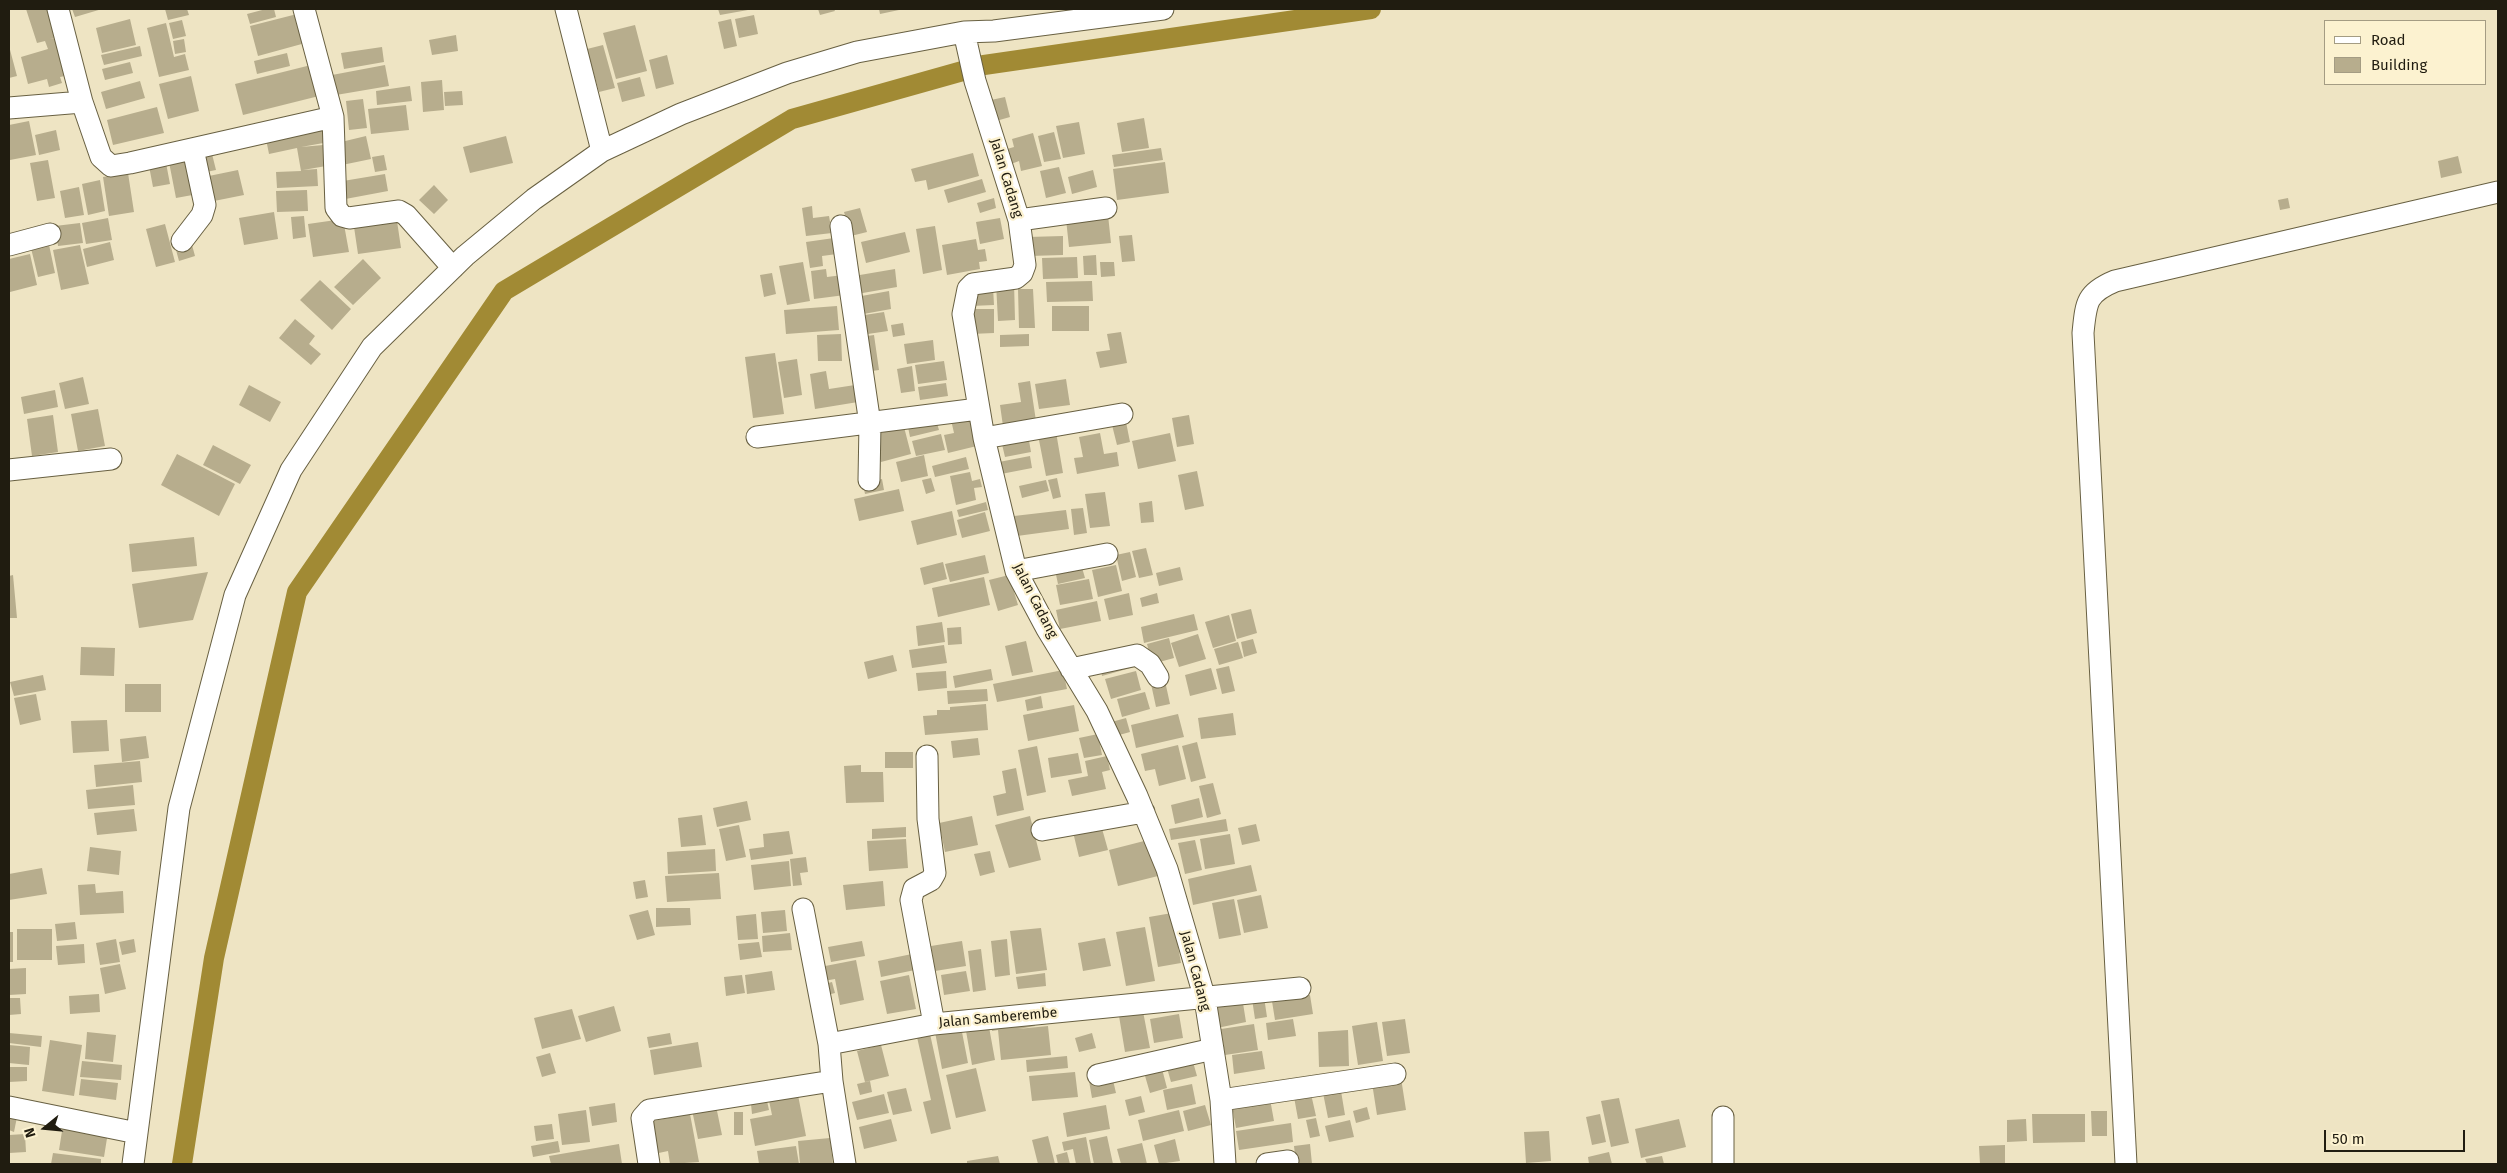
<!DOCTYPE html>
<html>
<head>
<meta charset="utf-8">
<style>
  body { margin:0 }
  #map { position:relative; width:2507px; height:1173px; overflow:hidden; background:#eee4c3; font-family:"Fira Sans",sans-serif }
  canvas { display:block }
  .frame { position:absolute; inset:0; border:10px solid #201c10; pointer-events:none }
  .legend { position:absolute; left:2324px; top:20px; width:162px; height:65px; box-sizing:border-box; background:#fcf2d0; border:1px solid #a49c83; margin:0; padding:6px 9px; list-style:none; font-size:15px; color:#201c10 }
  .legend li { display:flex; align-items:center; gap:10px; height:25px }
  .legend b { width:25px; border:1px solid #a49c83 }
  .north { position:absolute; left:20px; top:1103px; width:50px; height:50px; -webkit-text-stroke:4px #fcf2d0; paint-order:stroke; rotate:253deg; font-size:14px; font-weight:700; line-height:20px; text-align:center; color:#201c10 }
  .north::after { content:''; display:block; margin:auto; width:18px; height:22px; background:#201c10; clip-path:polygon(50% 0,100% 100%,50% 72%,0 100%) }
  .scale { position:absolute; left:2324px; top:1130px; width:141px; height:22px; box-sizing:border-box; border:2px solid #201c10; border-top:0; padding-left:6px; font-size:15px; line-height:18px; white-space:nowrap; color:#201c10; -webkit-text-stroke:4px #fcf2d0; paint-order:stroke }
</style>
</head>
<body>
<div id="map">
<canvas width="2507" height="1173"></canvas>
<div class="frame"></div>
<ul class="legend">
<li><b style="height:6px;background:#fff"></b>Road</li>
<li><b style="height:14px;background:#b7ad8d"></b>Building</li>
</ul>
<div class="north">N</div>
<div class="scale">50 m</div>
</div>
<script>
const ctx = document.querySelector('canvas').getContext('2d');
ctx.lineJoin = 'round';
function trace(path, color, width, dash) { ctx.strokeStyle = color; ctx.lineWidth = width; ctx.lineCap = dash ? 'butt' : 'round'; ctx.setLineDash(dash || []); ctx.stroke(path); }
function paint(path, color) { ctx.fillStyle = color; ctx.fill(path, 'evenodd'); }
function label(font, color, halo, rows, align = 'center') {
  ctx.font = font + ' "Fira Sans",sans-serif'; ctx.lineWidth = 4.5; ctx.setLineDash([]); ctx.textBaseline = 'middle'; ctx.strokeStyle = halo; ctx.fillStyle = color; for (const [text, x, y, turn = 0] of rows) {
    ctx.save(); ctx.translate(x, y); ctx.rotate((+turn || 0) * Math.PI / 180); ctx.textAlign = isNaN(turn) ? turn : align; if (halo) ctx.strokeText(text, 0, 0); ctx.fillText(text, 0, 0); ctx.restore();
  }
}
const canal = new Path2D(`
  M182,1164L214,958L297,592L504,291L792,119L984,65L1371,9`);
const building = new Path2D(`
  M26,9H53L61,36L50,39L60,37L70,75L60,77L62,83L49,87L47,79L28,84L21,57L48,49L45,41L37,43Z
  M72,9H102L75,17Z
  M165,9H187L189,15L168,20Z
  M266,9H274L276,17L250,24L247,14Z
  M718,9H748V10L720,15Z
  M818,9H834L835,11L820,15Z
  M879,9H899V10L880,14Z
  M301,13L309,42L258,56L250,26Z
  M754,15L758,34L739,38L735,19Z
  M130,19L136,45L102,53L96,28Z
  M731,19L737,46L724,49L718,22Z
  M182,20L186,36L173,39L169,23Z
  M166,23L174,57L185,54L189,70L159,77L147,28Z
  M635,25L647,71L616,79L603,33Z
  M456,35L458,51L432,55L429,40Z
  M184,39L186,52L175,54L173,41Z
  M603,45L615,88L599,92L587,49Z
  M9,46L17,76L9,78Z
  M140,46L142,56L104,65L101,55Z
  M382,47L384,62L344,69L341,53Z
  M287,53L290,66L257,74L254,61Z
  M667,55L674,84L656,89L649,60Z
  M130,62L133,73L105,80L102,69Z
  M315,64L323,95L243,115L235,84Z
  M385,65L389,86L336,95L332,75Z
  M191,76L199,111L168,119L159,84Z
  M640,77L645,96L622,102L617,83Z
  M442,80L444,110L423,112L421,82Z
  M140,81L145,98L106,109L101,92Z
  M410,86L412,101L377,105L376,91Z
  M462,91L463,105L445,106L444,92Z
  M1005,97L1010,117L996,121L991,100Z
  M363,99L367,128L349,130L346,101Z
  M406,105L409,130L371,134L368,109Z
  M157,107L164,133L113,145L107,120Z
  M1144,118L1149,148L1122,152L1117,123Z
  M29,121L36,155L10,160L9,125Z
  M325,122L329,142L301,147L323,145L326,166L303,170L317,169L318,186L277,188L276,172L301,171L297,148L269,154L265,134Z
  M1079,122L1085,154L1063,158L1056,126Z
  M56,130L60,150L39,155L35,135Z
  M1054,132L1061,159L1044,162L1038,136Z
  M1033,133L1042,166L1021,171L1019,161L1011,164L1007,149L1014,147L1012,139Z
  M366,136L371,159L342,165L337,143Z
  M506,136L513,163L470,173L463,147Z
  M1161,148L1163,160L1114,167L1112,155Z
  M190,152L198,194L176,198L168,157Z
  M973,153L979,176L928,190L926,180L915,182L911,169Z
  M212,154L216,170L206,172L202,157Z
  M384,155L387,170L375,172L372,157Z
  M2458,156L2462,173L2441,178L2438,161Z
  M48,160L55,198L37,201L30,163Z
  M1165,162L1169,193L1117,200L1113,169Z
  M166,163L170,184L153,187L149,166Z
  M1059,167L1066,193L1046,198L1040,171Z
  M238,170L244,195L209,202L204,177Z
  M1093,170L1097,187L1072,194L1068,177Z
  M128,173L134,212L109,216L103,177Z
  M385,174L388,191L340,200L337,182Z
  M982,179L986,192L948,203L944,190Z
  M100,180L105,211L88,215L82,184Z
  M434,185L448,200L434,214L419,200Z
  M79,187L84,215L65,218L60,191Z
  M307,190L308,211L277,212L276,191Z
  M994,198L996,208L980,213L977,203Z
  M2288,198L2290,208L2280,210L2278,200Z
  M812,206L813,218L829,216L832,233L806,236L802,208Z
  M860,208L867,232L851,236L844,212Z
  M274,212L278,239L244,245L239,218Z
  M1108,215L1111,243L1069,247L1066,219Z
  M304,216L306,237L293,239L291,217Z
  M108,218L112,240L86,244L82,223Z
  M1000,218L1004,239L980,244L976,222Z
  M343,219L349,252L313,257L308,224Z
  M397,221L401,248L358,254L354,227Z
  M80,223L83,243L58,246L55,226Z
  M165,224L175,262L156,267L146,229Z
  M935,226L942,270L923,274L916,229Z
  M905,232L910,252L866,263L861,242Z
  M1132,235L1135,261L1122,262L1119,236Z
  M1063,236V255L1029,256L1028,237Z
  M834,238L837,254L822,256L823,266L810,268L806,242Z
  M976,239L978,250L985,249L987,261L979,262L980,269L947,275L942,245Z
  M48,240L55,273L38,277L30,244Z
  M110,242L114,260L87,267L83,249Z
  M80,245L89,284L61,290L53,250Z
  M192,245L195,256L179,261L176,250Z
  M30,254L37,285L10,292L9,259Z
  M1096,255L1097,275H1084L1083,256Z
  M1077,257L1078,278L1043,279L1042,258Z
  M363,259L381,278L353,305L334,287Z
  M803,262L810,301L787,305L779,266Z
  M1100,262H1114L1115,276L1101,277Z
  M826,269L827,277L843,275L845,295L814,299L811,271Z
  M895,269L897,287L857,294L854,276Z
  M772,273L776,294L764,297L760,275Z
  M320,280L351,309L332,330L300,300Z
  M1092,281L1093,301L1047,302L1046,282Z
  M1014,282L1015,320L998,321L996,283Z
  M993,287L994,305L971,306L970,288Z
  M1018,289H1033L1035,328H1019Z
  M889,291L891,309L858,315L856,297Z
  M837,306L839,330L786,334L784,310Z
  M1052,306H1089V331H1052Z
  M969,309H994V333L971,334Z
  M884,312L888,331L861,335L858,316Z
  M295,319L315,336L309,344L321,354L311,365L279,338Z
  M903,323L905,335L893,337L891,325Z
  M1121,332L1127,363L1100,368L1096,352L1110,350L1107,334Z
  M841,334L842,361H818L817,335Z
  M1029,334V346L1000,347V335Z
  M874,335L879,370L865,372L860,337Z
  M933,340L935,360L907,364L904,344Z
  M775,353L784,414L753,418L745,357Z
  M797,359L802,395L784,398L778,362Z
  M944,361L947,380L918,384L915,365Z
  M912,366L915,391L901,393L897,369Z
  M826,371L829,389L855,385L858,402L815,409L810,374Z
  M83,377L89,404L65,409L59,383Z
  M1066,379L1070,405L1039,409L1035,384Z
  M1030,381L1036,421L1003,426L1000,405L1021,402L1018,383Z
  M946,383L948,396L920,400L918,387Z
  M249,385L281,402L270,422L239,405Z
  M55,390L58,407L24,414L21,397Z
  M98,409L105,446L78,451L71,414Z
  M974,414L981,445L948,453L944,435L954,433L951,420Z
  M53,415L58,452L32,456L27,419Z
  M1189,415L1194,444L1177,447L1172,418Z
  M936,420L939,430L910,437L908,427Z
  M1126,422L1130,442L1117,445L1112,425Z
  M904,427L911,454L881,462L873,435Z
  M1056,432L1063,473L1046,476L1038,435Z
  M1100,433L1104,454L1117,452L1119,466L1077,474L1074,458L1083,457L1079,437Z
  M1170,433L1176,461L1138,469L1132,441Z
  M941,434L945,450L916,456L912,441Z
  M1028,435L1031,452L1005,457L1001,440Z
  M213,445L251,465L240,484L203,465Z
  M177,454L235,484L219,516L161,485Z
  M924,455L928,476L901,482L896,462Z
  M1030,456L1032,468L1001,474L999,462Z
  M966,457L969,469L935,477L932,466Z
  M1197,471L1204,506L1185,510L1178,475Z
  M970,472L972,481L980,479L982,487L974,488L976,500L956,505L950,476Z
  M931,478L935,491L926,494L922,480Z
  M1057,478L1061,497L1053,499L1048,480Z
  M882,479L884,490L865,494L863,484Z
  M1046,480L1049,491L1022,498L1019,486Z
  M899,489L904,511L859,521L854,499Z
  M1105,492L1110,526L1090,528L1085,494Z
  M1152,501L1154,522L1141,523L1139,503Z
  M986,502L988,510L959,517L957,510Z
  M1083,508L1087,533L1074,535L1071,509Z
  M1066,510L1069,529L1017,536L1014,516Z
  M952,511L957,535L917,545L911,521Z
  M985,512L990,531L962,538L957,520Z
  M194,537L197,566L132,572L129,544Z
  M1146,548L1153,575L1139,578L1132,551Z
  M1130,552L1136,577L1122,581L1116,555Z
  M985,555L989,573L950,582L945,564Z
  M943,562L947,579L924,585L920,568Z
  M1081,564L1085,578L1058,584L1055,570Z
  M1116,565L1122,591L1098,597L1092,570Z
  M1180,567L1183,580L1159,586L1156,573Z
  M208,572L193,620L139,628L132,584Z
  M13,575L17,618H9V576Z
  M1009,575L1018,605L998,611L989,580Z
  M984,577L990,605L938,617L932,588Z
  M1089,579L1093,599L1060,605L1056,585Z
  M1129,593L1133,615L1109,620L1104,599Z
  M1157,593L1159,603L1142,607L1140,598Z
  M1097,601L1101,621L1060,629L1056,610Z
  M1251,609L1257,633L1237,639L1231,614Z
  M1194,614L1198,630L1144,643L1141,627Z
  M1229,615L1236,641L1213,648L1205,622Z
  M942,622L945,642L918,646L916,626Z
  M961,627L962,644L948,645L947,628Z
  M1198,634L1206,659L1179,667L1171,643Z
  M1169,638L1174,658L1152,664L1147,644Z
  M1253,639L1257,653L1244,657L1241,642Z
  M1026,641L1033,672L1012,676L1005,646Z
  M1238,642L1243,658L1219,665L1214,649Z
  M944,645L947,663L912,668L909,650Z
  M81,647L115,648L114,676L80,675Z
  M893,655L897,671L868,679L864,662Z
  M1131,657L1134,667L1102,676L1100,665Z
  M1229,666L1235,691L1222,694L1216,669Z
  M1211,668L1217,689L1190,696L1185,675Z
  M991,669L993,680L955,688L953,676Z
  M1063,670L1067,689L997,702L993,684Z
  M946,671L947,688L918,691L916,673Z
  M1136,671L1141,690L1111,699L1105,679Z
  M43,675L46,690L14,696L10,682Z
  M1165,681L1170,704L1156,707L1151,684Z
  M125,684H161V712H125Z
  M987,689L988,701L948,704L947,691Z
  M1145,692L1150,709L1122,717L1117,699Z
  M36,694L41,720L20,725L14,698Z
  M1041,696L1043,708L1027,711L1025,700Z
  M986,704L988,730L925,735L923,716L937,715V710H950V707Z
  M1074,705L1079,731L1028,741L1023,715Z
  M1233,713L1236,735L1201,739L1198,718Z
  M1178,714L1184,737L1136,748L1131,725Z
  M1126,718L1130,732L1112,737L1108,723Z
  M107,720L109,751L73,753L71,721Z
  M1098,734L1102,755L1084,758L1079,738Z
  M146,736L149,758L122,762L120,739Z
  M978,738L980,755L953,758L951,741Z
  M1197,742L1206,778L1191,782L1182,746Z
  M1178,745L1186,779L1159,786L1155,769L1145,771L1141,754Z
  M1037,746L1046,792L1027,796L1018,750Z
  M885,752H913V768H885Z
  M1078,753L1082,773L1051,778L1048,758Z
  M1107,756L1110,770L1102,772L1106,789L1072,796L1068,780L1088,776L1085,761Z
  M140,761L142,782L96,787L94,765Z
  M861,765V772H883L884,802L846,803L844,766Z
  M1016,768L1024,810L997,816L993,796L1006,793L1002,771Z
  M1213,783L1221,814L1207,818L1199,786Z
  M133,785L135,805L88,809L86,790Z
  M1199,798L1203,817L1175,824L1171,805Z
  M747,801L751,820L717,827L713,808Z
  M134,809L137,831L97,835L94,813Z
  M702,815L706,845L681,847L678,818Z
  M972,816L978,845L945,852L939,823Z
  M1030,816L1041,860L1009,868L995,825Z
  M1226,819L1228,831L1171,840L1169,829Z
  M1256,824L1260,841L1242,845L1238,828Z
  M739,825L746,857L726,861L719,829Z
  M1101,825L1108,850L1079,857L1073,832Z
  M906,827V837L872,839V829Z
  M789,831L793,854L751,860L749,849L764,847L763,834Z
  M1230,834L1235,864L1205,869L1200,839Z
  M906,839L908,868L869,871L867,841Z
  M1148,840L1158,876L1118,886L1109,850Z
  M1195,840L1202,870L1185,874L1178,843Z
  M90,847L121,851L119,875L87,871Z
  M715,849L716,871L668,874L667,852Z
  M990,851L995,872L980,876L974,854Z
  M806,857L808,872L800,873L802,885L793,886L790,859Z
  M789,861L791,886L754,890L751,865Z
  M1251,865L1257,891L1193,905L1188,879Z
  M42,868L47,894L9,900V874Z
  M719,873L721,899L667,902L665,876Z
  M645,880L648,897L636,899L633,882Z
  M883,881L885,906L846,910L843,885Z
  M95,884L96,893L123,891L124,913L80,915L78,885Z
  M1261,895L1268,928L1244,933L1237,900Z
  M1234,899L1241,935L1219,939L1212,903Z
  M656,908H690L691,925L656,927Z
  M648,910L655,935L637,940L629,915Z
  M785,910L787,931L763,933L761,912Z
  M1172,913L1181,963L1158,967L1149,917Z
  M756,914L758,939L738,940L736,916Z
  M75,922L77,939L57,941L55,924Z
  M1145,927L1155,981L1126,986L1116,932Z
  M1041,928L1047,970L1016,974L1010,931Z
  M17,929H52V960H17Z
  M9,932H13V962H9Z
  M790,933L792,950L763,952L762,936Z
  M1105,938L1111,966L1083,971L1078,943Z
  M116,939L120,962L100,965L96,943Z
  M134,939L136,952L122,955L119,942Z
  M1007,939L1010,975L995,977L991,941Z
  M862,941L865,956L831,962L828,947Z
  M962,941L966,966L935,971L931,946Z
  M759,942L762,957L740,960L738,944Z
  M84,944L85,963L58,965L56,946Z
  M981,949L986,990L973,992L968,951Z
  M912,954L915,970L881,977L878,961Z
  M856,960L864,1000L840,1005L835,979L818,982L815,968Z
  M120,964L126,989L105,994L100,968Z
  M26,968V994L9,995V969Z
  M772,971L775,990L747,994L745,975Z
  M966,971L970,991L944,995L941,975Z
  M1045,973L1046,986L1018,989L1016,977Z
  M742,975L745,993L726,996L724,977Z
  M909,975L916,1009L887,1014L880,981Z
  M832,982L835,993L823,996L821,985Z
  M99,994L100,1012L70,1014L69,996Z
  M1271,995L1291,999L1310,995L1313,1014L1275,1020Z
  M1242,997L1246,1022L1217,1028L1212,1002Z
  M1264,997L1267,1017L1255,1019L1252,999Z
  M9,998H20L21,1014L9,1015Z
  M614,1006L621,1031L586,1042L578,1016Z
  M1142,1006L1150,1048L1125,1052L1118,1010Z
  M572,1009L581,1039L542,1049L534,1018Z
  M1179,1014L1183,1038L1154,1043L1150,1019Z
  M1033,1015L1035,1026L1018,1029L1048,1026L1051,1055L1001,1060L998,1030L992,1031L991,1020Z
  M1293,1019L1296,1036L1268,1040L1266,1023Z
  M1405,1019L1410,1053L1387,1056L1382,1022Z
  M1377,1022L1383,1061L1358,1065L1352,1026Z
  M1254,1024L1258,1050L1225,1055L1221,1029Z
  M961,1027L968,1063L942,1069L935,1032Z
  M989,1027L995,1060L972,1065L966,1031Z
  M1348,1030L1349,1066L1319,1067L1318,1032Z
  M87,1032L116,1035L113,1062L85,1059Z
  M9,1033L42,1036L41,1047L9,1043Z
  M670,1033L672,1044L649,1048L647,1037Z
  M1092,1033L1096,1048L1079,1052L1075,1038Z
  M930,1034L951,1129L931,1134L923,1102L931,1100L917,1037Z
  M50,1040L82,1045L74,1096L42,1091Z
  M698,1042L702,1067L654,1075L650,1050Z
  M9,1045L30,1047L29,1065L9,1063Z
  M881,1045L889,1076L865,1082L857,1051Z
  M1262,1051L1265,1069L1234,1074L1232,1055Z
  M550,1053L556,1073L542,1077L536,1057Z
  M1067,1056L1068,1068L1027,1072L1026,1060Z
  M82,1061L122,1065L121,1080L80,1077Z
  M1193,1062L1197,1076L1171,1082L1167,1068Z
  M1161,1065L1167,1088L1150,1093L1143,1069Z
  M9,1067H27V1081L9,1082Z
  M976,1068L986,1111L956,1118L946,1075Z
  M1075,1072L1078,1097L1032,1101L1029,1076Z
  M1112,1076L1116,1093L1092,1098L1089,1081Z
  M1401,1078L1406,1110L1377,1115L1372,1083Z
  M81,1079L118,1083L116,1100L79,1095Z
  M870,1081L872,1092L860,1095L857,1084Z
  M1192,1084L1196,1104L1167,1110L1163,1090Z
  M1340,1085L1345,1115L1328,1118L1322,1088Z
  M906,1088L912,1111L893,1115L887,1092Z
  M797,1090L806,1136L755,1146L750,1119L772,1115L768,1096Z
  M884,1094L889,1113L857,1120L852,1102Z
  M1311,1094L1316,1116L1298,1119L1294,1097Z
  M1141,1096L1145,1112L1129,1116L1125,1100Z
  M1619,1098L1629,1143L1611,1147L1601,1101Z
  M1270,1099L1274,1121L1236,1128L1232,1106Z
  M767,1101L769,1110L752,1114L751,1104Z
  M615,1103L617,1122L592,1126L589,1107Z
  M1106,1105L1110,1129L1067,1137L1063,1113Z
  M1205,1105L1211,1125L1188,1131L1183,1111Z
  M716,1106L722,1135L698,1139L692,1110Z
  M1367,1107L1370,1119L1356,1123L1353,1111Z
  M9,1110L18,1112L14,1132L9,1130Z
  M586,1110L590,1142L562,1145L558,1114Z
  M1179,1110L1184,1131L1143,1141L1138,1120Z
  M2091,1111H2107V1136H2092Z
  M734,1112H743V1135H734Z
  M690,1114L699,1162L670,1164L668,1151L654,1154L648,1122Z
  M1600,1114L1606,1142L1592,1145L1586,1117Z
  M2032,1114H2085V1142L2033,1143Z
  M1316,1118L1320,1136L1310,1138L1306,1120Z
  M891,1119L897,1141L864,1149L859,1127Z
  M1679,1119L1686,1147L1641,1158L1635,1129Z
  M2026,1119L2027,1141L2007,1142V1120Z
  M1350,1120L1354,1137L1329,1142L1325,1126Z
  M1291,1123L1293,1142L1239,1150L1236,1131Z
  M552,1124L554,1139L536,1141L534,1126Z
  M63,1125L108,1132L104,1157L59,1150Z
  M1549,1131L1551,1161L1526,1163L1524,1132Z
  M25,1134L26,1152L9,1153V1135Z
  M1048,1136L1055,1164H1038L1032,1140Z
  M1107,1136L1113,1164H1094L1089,1140Z
  M1086,1137L1091,1164H1076L1073,1149L1064,1151L1062,1142Z
  M830,1138L833,1164H800L798,1141Z
  M1175,1139L1180,1161L1159,1164L1154,1145Z
  M558,1141L560,1152L533,1157L531,1146Z
  M1142,1143L1147,1164H1121L1117,1149Z
  M619,1144L622,1164H551L549,1156Z
  M1310,1144L1312,1164H1296L1294,1146Z
  M2005,1145V1164H1980L1979,1146Z
  M796,1146L799,1164H759L757,1151Z
  M1067,1152L1070,1164H1058L1056,1155Z
  M1609,1152L1612,1164H1589L1588,1157Z
  M53,1153L101,1159V1164H51Z
  M998,1156L1000,1164H967V1161Z
  M1662,1156L1664,1164H1647L1645,1159Z`);
const minor = new Path2D(`
  M304,9L333,117L336,208L342,216L349,218L399,211L406,215L453,268
  M566,9L602,151
  M964,32L975,81L1019,220L1025,265L1022,273L1016,278L973,284L968,289L963,314L984,438L1016,571L1047,629L1097,711L1137,796L1167,869L1205,999L1221,1100L1225,1164
  M82,102L101,157L111,166L130,163L333,117
  M9,108L82,102L58,9
  M1019,220L1106,208
  M841,226L870,424L869,480
  M182,241L202,215L205,205L193,149
  M9,245L50,234
  M757,437L978,409
  M984,438L1122,414
  M9,470L111,459
  M1016,571L1107,554
  M1071,669L1137,655L1150,664L1158,677
  M927,756L928,819L935,873L931,880L914,889L911,900L934,1024
  M1042,830L1144,812
  M803,909L829,1044
  M1098,1075L1213,1049
  M1221,1100L1395,1074
  M9,1107L137,1133
  M1723,1117V1164
  M133,1164L179,808L235,595L291,470L372,347L465,256L534,199L602,151L681,114L787,73L857,52L964,32L994,31L1163,9
  M649,1164L642,1118L649,1110L832,1081
  M845,1164L832,1081L829,1044L934,1024L1300,988
  M1267,1164L1288,1161
  M2126,1164L2083,333C2086,303 2086,293 2115,281L2498,192`);
const streetNames = [
  ["Jalan Cadang",1006,178,73],
  ["Jalan Cadang",1035,601,63],
  ["Jalan Cadang",1195,971,75],
  ["Jalan Samberembe",998,1018,-5]
];
trace(canal, '#a18a34', 20);
paint(building, '#b7ad8d');
trace(minor, '#686042', 23);
trace(minor, '#fff', 21);
label('14px', '#201c10', '#fcf2d0', streetNames);
</script>
</body>
</html>
